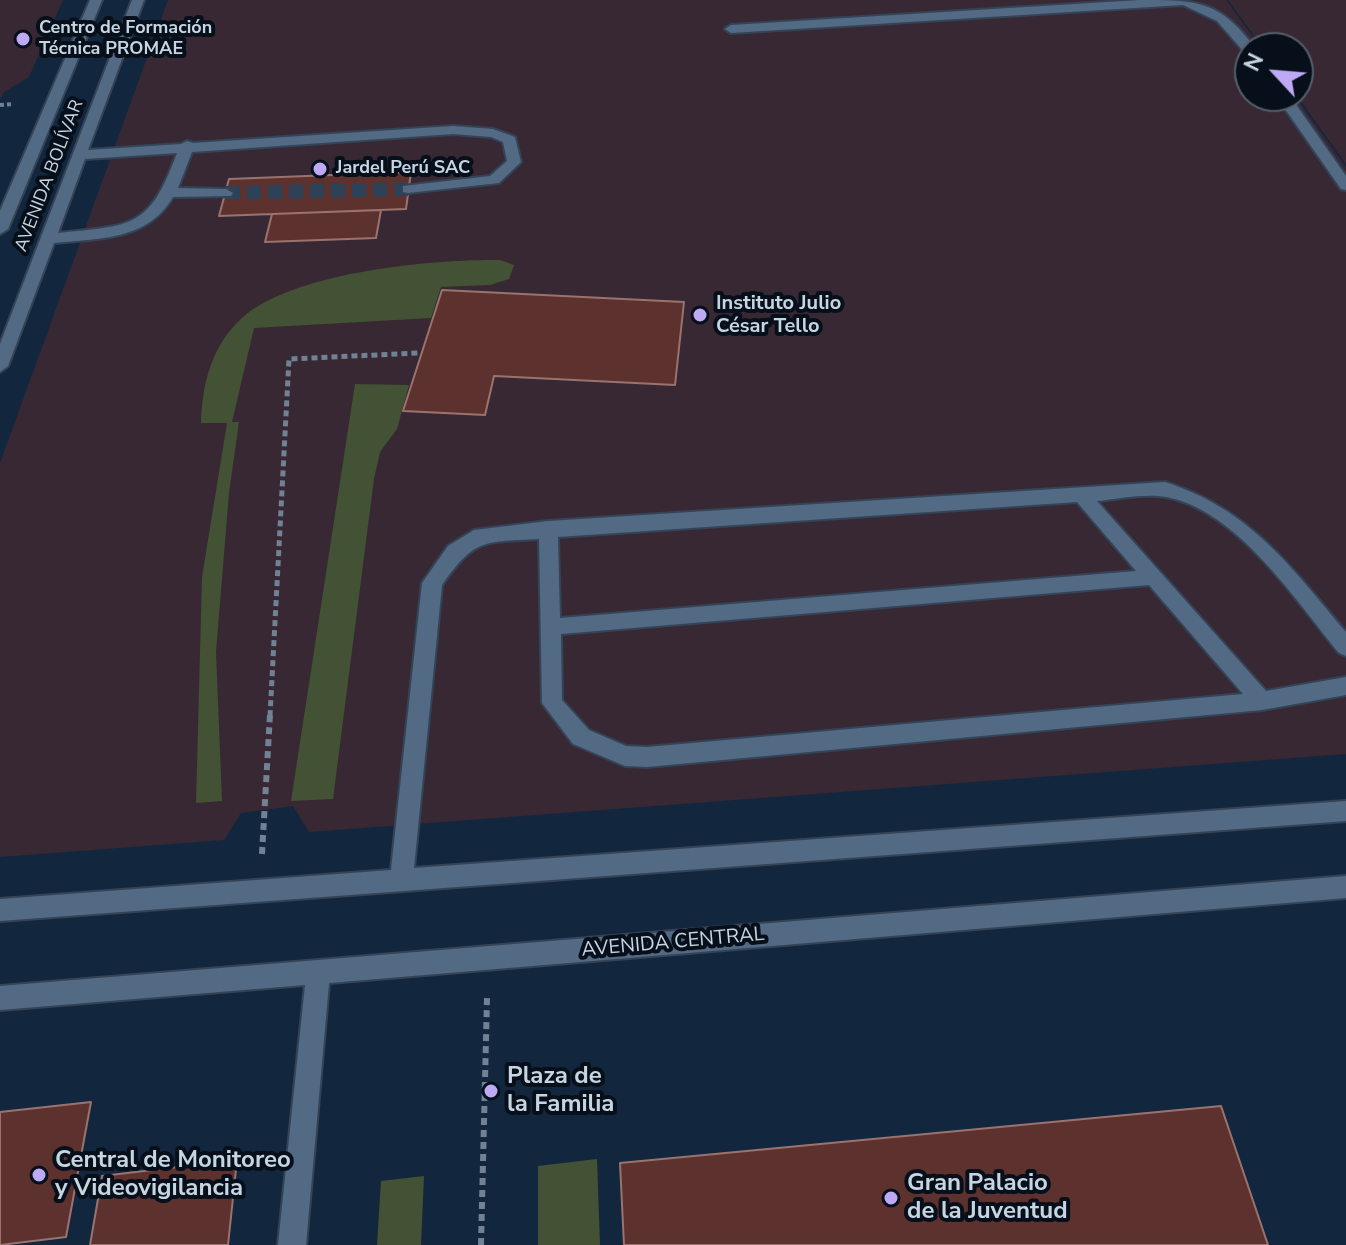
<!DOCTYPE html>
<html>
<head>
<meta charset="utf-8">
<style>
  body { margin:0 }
  #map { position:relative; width:1346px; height:1245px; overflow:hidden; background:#12273e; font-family:"Nunito Sans",sans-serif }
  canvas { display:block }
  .north { position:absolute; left:1234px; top:32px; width:80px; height:80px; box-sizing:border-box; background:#07101a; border:2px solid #545f6a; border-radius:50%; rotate:296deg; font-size:22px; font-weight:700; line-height:32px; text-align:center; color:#c7d5e3 }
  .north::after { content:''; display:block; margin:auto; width:28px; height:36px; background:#bea9f4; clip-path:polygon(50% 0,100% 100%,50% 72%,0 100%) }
</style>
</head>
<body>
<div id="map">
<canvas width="1346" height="1245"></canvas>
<div class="north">N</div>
</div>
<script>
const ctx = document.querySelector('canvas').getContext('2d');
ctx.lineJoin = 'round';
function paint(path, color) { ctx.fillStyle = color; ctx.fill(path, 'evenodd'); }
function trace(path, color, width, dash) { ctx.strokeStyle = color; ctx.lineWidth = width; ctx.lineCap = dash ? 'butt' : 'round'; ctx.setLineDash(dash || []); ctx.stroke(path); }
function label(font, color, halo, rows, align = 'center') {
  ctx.font = font + ' "Nunito Sans",sans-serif'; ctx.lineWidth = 8; ctx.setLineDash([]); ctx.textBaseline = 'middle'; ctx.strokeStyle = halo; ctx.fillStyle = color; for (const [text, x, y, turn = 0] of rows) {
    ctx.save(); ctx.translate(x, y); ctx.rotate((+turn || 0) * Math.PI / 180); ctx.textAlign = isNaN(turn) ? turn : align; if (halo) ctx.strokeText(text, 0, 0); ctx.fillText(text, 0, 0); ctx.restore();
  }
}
const education = new Path2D(`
  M0,0H63L29,77L4,92L0,100Z
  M168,0H1226L1261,48H1250V96H1295L1346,167V754L309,832L293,806L241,813L224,840L0,857V463Z
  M1228,0H1346V164L1297,96L1298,48H1263Z`);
const green = new Path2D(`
  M500,260L514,265L509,279L490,285L441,287L431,318L254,328L232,422H239L229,493L216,652L222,801L196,803L202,577L227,423H201C202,384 212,345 242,318C292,272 433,259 500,260Z
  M355,384L409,385L397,429L380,452L374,479L333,799L291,801Z
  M597,1159L600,1245H538V1166Z
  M424,1176L421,1245H377L381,1181Z`);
const building = new Path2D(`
  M411,172L406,209L219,216L229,179Z
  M381,210L376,238L265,242L272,214Z
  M442,290L684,302L675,385L494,376L485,415L403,411Z
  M91,1102L66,1237L0,1245V1112Z
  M1221,1106L1268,1245H624L620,1163Z
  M237,1160L228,1245H90L102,1176Z`);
const minorTunnel = new Path2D(`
  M226,193L408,189`);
const pathFar2 = new Path2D(`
  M0,105L14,104`);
const pathFar1 = new Path2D(`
  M270,716L289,359L418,353`);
const path = new Path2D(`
  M262,854L270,714
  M481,1245L487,998`);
const minor = new Path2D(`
  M90,0H102L8,229L0,234V211Z
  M132,0H144L88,150L181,144L187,141L193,143L453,126L493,129L515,137L521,162L499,183L408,193L403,192V186L490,176L507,161L503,142L491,137L453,134L192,152L178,188L226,189L233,193L231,196L173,197C147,241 100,238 54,243L8,366L0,372V344ZM177,153C149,229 133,225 58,233L85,159Z
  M1140,0C1196,0 1220,0 1255,48H1250V54L1245,53L1217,21L1183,5L731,33L725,29L731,25Z
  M1276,96H1290L1346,176V190L1341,189Z
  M1165,482C1250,509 1291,567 1346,632V656L1339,653C1296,601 1237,510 1166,497C1145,493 1118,499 1097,501L1266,691L1346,677V695L1262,710L647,767L625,766L573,744L542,703L539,539C484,542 475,538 442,585L414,868L1346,801V821L0,921V899L391,870L422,583L448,546L474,530L548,521ZM1077,502L1136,571L560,618L558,537ZM1149,585L1243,694L647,747L626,746L589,730L562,700L561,634Z
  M1346,876V898L329,983L306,1245H278L305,985L0,1010V986Z`);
const markers = [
  [23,39,8,"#bea9f4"],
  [320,169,8,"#bea9f4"],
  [700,315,8,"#bea9f4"],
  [491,1091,8,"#bea9f4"],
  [39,1175,8,"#bea9f4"],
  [891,1198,8,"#bea9f4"]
];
const farPoinames = [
  ["Centro de Formación",39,29],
  ["Técnica PROMAE",39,50],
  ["Jardel Perú SAC",336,169]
];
const farStreetnames = [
  ["AVENIDA BOLÍVAR",50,176,-69]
];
const poiNames = [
  ["Instituto Julio",716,304],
  ["César Tello",716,327]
];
const streetNames = [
  ["AVENIDA CENTRAL",673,943,-5]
];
const nearPoinames = [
  ["Plaza de",507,1077],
  ["la Familia",507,1105],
  ["Central de Monitoreo",55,1161],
  ["y Videovigilancia",55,1189],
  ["Gran Palacio",907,1184],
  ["de la Juventud",907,1212]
];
paint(education, '#372834');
paint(green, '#435134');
paint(building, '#5d312e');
trace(building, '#9a736f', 2);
trace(minorTunnel, '#2d4157', 14, [14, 7]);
trace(minor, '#344356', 4);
trace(pathFar2, '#718294', 4, [4, 3]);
trace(pathFar1, '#718294', 5, [6, 4]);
trace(path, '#718294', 6, [7, 5]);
paint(minor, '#526a84');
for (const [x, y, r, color] of markers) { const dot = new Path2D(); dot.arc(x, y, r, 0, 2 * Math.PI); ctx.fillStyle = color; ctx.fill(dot); trace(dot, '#07101a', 3); }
label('bold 18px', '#c7d5e3', '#07101a', farPoinames, 'left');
label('18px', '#c7d5e3', '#07101a', farStreetnames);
label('bold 20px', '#c7d5e3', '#07101a', poiNames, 'left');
label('20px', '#c7d5e3', '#07101a', streetNames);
label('bold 24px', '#c7d5e3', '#07101a', nearPoinames, 'left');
</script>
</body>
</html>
